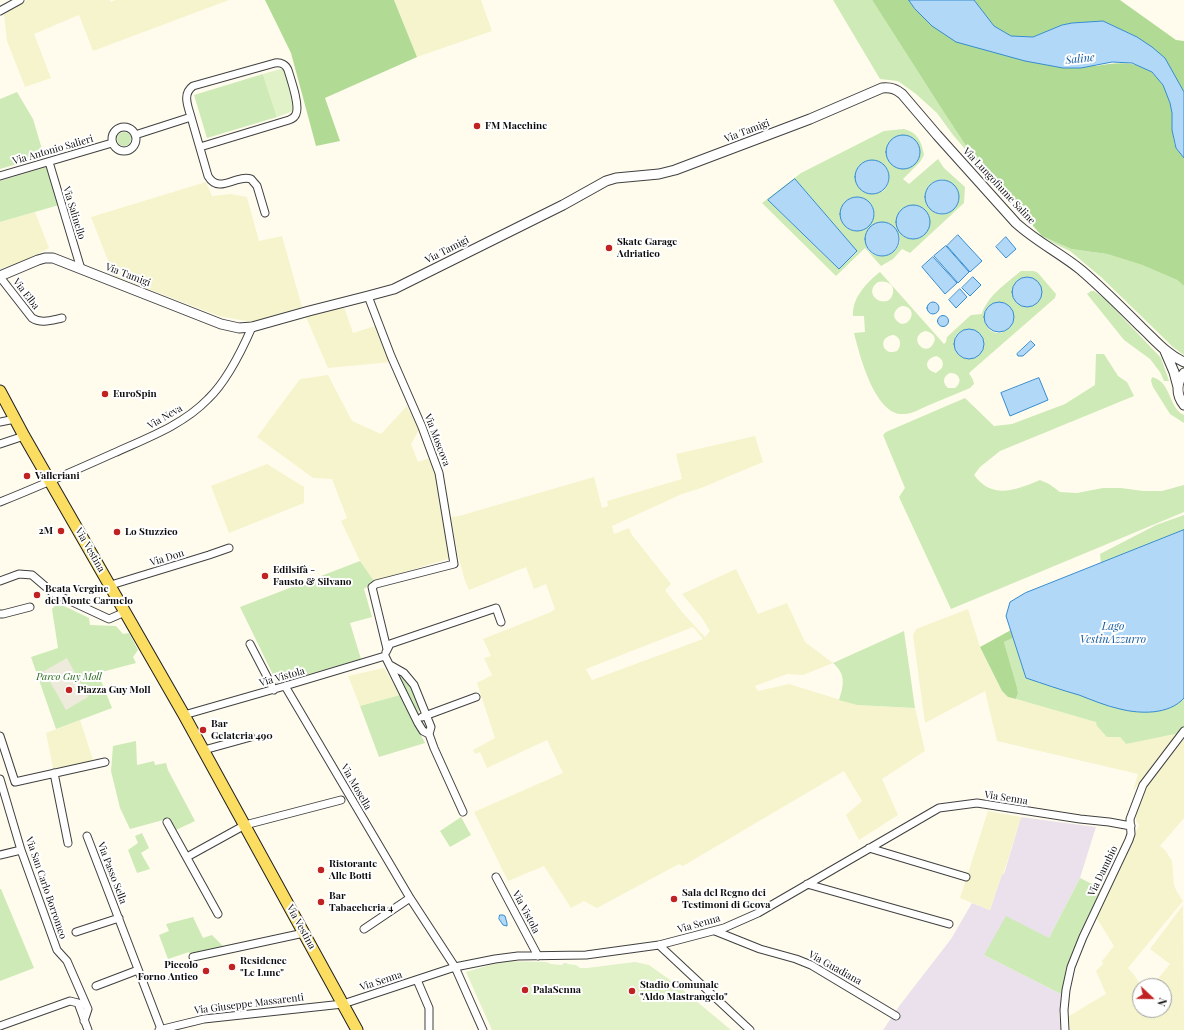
<!DOCTYPE html>
<html>
<head>
<meta charset="utf-8">
<style>
  body { margin:0 }
  #map { position:relative; width:1184px; height:1030px; overflow:hidden; background:#fffced; font-family:"Playfair Display",serif }
  canvas { display:block }
  .north { position:absolute; left:1132px; top:978px; width:40px; height:40px; box-sizing:border-box; background:#fff; border:1px solid #9e9e9e; border-radius:50%; rotate:112deg; font-size:11px; font-weight:700; line-height:16px; text-align:center; color:#0d0d0d }
  .north::after { content:''; display:block; margin:auto; width:14px; height:18px; background:#c02222; clip-path:polygon(50% 0,100% 100%,50% 72%,0 100%) }
</style>
</head>
<body>
<div id="map">
<canvas width="1184" height="1030"></canvas>
<div class="north">N</div>
</div>
<script>
const ctx = document.querySelector('canvas').getContext('2d');
ctx.lineJoin = 'round';
function paint(path, color) { ctx.fillStyle = color; ctx.fill(path, 'evenodd'); }
function trace(path, color, width, dash) { ctx.strokeStyle = color; ctx.lineWidth = width; ctx.lineCap = dash ? 'butt' : 'round'; ctx.setLineDash(dash || []); ctx.stroke(path); }
function label(font, color, halo, rows, align = 'center') {
  ctx.font = font + ' "Playfair Display",serif'; ctx.lineWidth = 4; ctx.setLineDash([]); ctx.textBaseline = 'middle'; ctx.strokeStyle = halo; ctx.fillStyle = color; for (const [text, x, y, turn = 0] of rows) {
    ctx.save(); ctx.translate(x, y); ctx.rotate((+turn || 0) * Math.PI / 180); ctx.textAlign = isNaN(turn) ? turn : align; if (halo) ctx.strokeText(text, 0, 0); ctx.fillText(text, 0, 0); ctx.restore();
  }
}
const industrial = new Path2D(`
  M1021,817L1096,827L1080,878L1049,938L984,955L1061,994L1059,1015L1061,1030H883L900,1005L951,939L972,903L990,910L1002,874H1004Z`);
const farmland = new Path2D(`
  M27,0H110L111,2L115,0H229L93,51L79,15L34,34L51,78L25,87L7,41L4,14Z
  M394,0H481L492,31L417,57Z
  M206,182L212,196L231,194L247,197L259,241L282,236L302,307L251,322L219,316L114,276L91,217Z
  M35,212L49,248L24,261L0,269V222Z
  M344,307L353,333L378,325L391,362L328,368L305,315Z
  M328,375L352,421L381,434L407,406L419,430L411,444L418,462L430,458L438,479L451,558L374,581L360,561L341,521L347,518L332,479L313,478L257,437L300,379Z
  M755,436L763,462L701,488L682,494L612,526L614,534L629,528L632,535L671,584L665,590L682,612L705,637L710,631L702,618L682,594L736,569L758,614L787,603L805,642L833,663L803,675L787,674L755,686L758,691L789,684L857,705L915,708L925,751L882,779L898,815L859,840L846,815L862,801L844,771L683,866L679,864L597,908L584,901L571,908L544,866L508,881L474,812L563,773L547,740L487,768L480,752L475,754L473,750L495,738L477,683L492,675L484,658L491,656L483,639L551,612L555,609L546,584L534,589L526,567L469,590L464,578L457,551L451,517L459,516L594,477L602,508L608,506L607,501L682,479L676,454ZM693,627L703,639L592,680L586,669Z
  M267,464L304,487V503L229,533L211,486Z
  M968,609L980,647L1002,691L1008,697L1097,722L1120,737L1126,744L1147,739L1177,734L1133,791L1138,774L997,741L985,691L925,723L913,635L916,629Z
  M384,668L400,695L360,706L348,676Z
  M80,720L94,763L54,773L46,733Z
  M1184,739V818L1160,846L1165,850L1172,861L1174,885L1177,892L1183,901L1128,968L1135,976L1141,986H1140V1010H1164V986H1152L1170,964L1150,949L1183,905L1184,1030H1070L1069,1016L1106,994L1096,971L1103,964L1102,961L1114,946L1096,917L1139,825L1136,821V814L1140,801L1149,782Z
  M988,811L1021,817L1003,875L1002,874L990,910L960,898Z`);
const green = new Path2D(`
  M833,0H872L943,111L978,164L953,135L937,113L916,94L898,81L880,79Z
  M263,74L277,117L207,138L194,95Z
  M17,92L33,119L44,156L0,169V99Z
  M904,129C917,132 922,142 924,155L920,162L903,179L909,184L938,159L944,168L965,187L964,203L910,253L902,249L893,259L881,266L865,248L836,276L762,203L801,173L884,131ZM868,161L887,168C891,177 890,185 882,192L859,167L863,163ZM943,179L959,197C957,206 948,219 936,213C936,213 932,209 932,208C925,200 922,196 929,186C933,182 936,180 943,179ZM796,180L857,252L839,269L768,200ZM858,197L872,205L875,215L844,204C848,200 852,198 858,197ZM873,225L893,226C918,252 867,270 866,242C866,234 867,230 873,225Z
  M117 139a7 7 0 1 1 14 0a7 7 0 1 1-14 0Z
  M47,167L59,205L0,222V181Z
  M1042,236L1071,249L1107,254L1142,265L1177,280L1184,286V355L1173,347L1101,277L1070,251L1055,244Z
  M1021,271H1034L1038,273L1056,294L1055,298L969,373L973,380L974,384L970,388C956,394 941,400 927,406C920,409 912,414 904,414C875,417 859,353 854,333L865,332L864,316H853C852,298 866,283 880,272L944,344L946,342L947,337L971,315L982,314C986,297 1008,282 1021,271ZM878,282C886,280 895,284 893,293C889,312 860,295 878,282ZM902,306C921,307 908,332 897,321C891,315 896,308 902,306ZM988,306L1011,308C1021,326 999,340 989,329C988,327 987,323 986,321C984,314 984,312 988,306ZM963,330L981,334C986,345 985,351 974,356C968,359 965,359 959,355L955,337L958,333ZM925,331C932,332 938,337 933,344C925,358 907,337 925,331ZM894,335C901,338 902,345 897,351C882,357 877,336 894,335ZM936,356C942,358 944,362 942,368L936,373C924,370 924,359 936,356ZM950,373C960,373 963,382 955,388H948C942,383 943,376 950,373Z
  M1091,291H1094L1105,299L1161,358L1169,381H1164L1160,372L1150,359L1124,340L1087,294Z
  M1096,354H1104L1118,376L1127,382L1134,396L1000,451L980,467L974,475C992,500 1016,490 1040,480L1049,484L1060,492L1077,493L1103,488H1121L1143,491H1162L1184,485V512L951,609L899,497L905,488L883,435L886,432L965,398L994,426L1012,424L1065,404L1095,385Z
  M1152,377C1172,382 1168,408 1184,415V423L1170,414L1153,387L1151,381Z
  M1184,515V530L1101,563L1100,554L1156,525Z
  M360,561L374,581L364,589L372,617L350,623L361,659L277,683L240,607Z
  M60,604L89,618L90,625L116,626L123,634L129,633L138,650L133,657L136,663L98,673L112,708L56,729L31,657L58,648L52,609L56,605Z
  M904,631L915,708L857,705L839,700C844,685 846,674 833,663Z
  M1013,638L1026,678L1182,701L1184,698V733L1170,735L1126,744L1120,737H1107L1097,726L1096,722L1016,699L1018,693L1017,687L1004,642Z
  M398,672L408,679L418,702L419,714H416Z
  M400,695L425,743L379,757L360,706Z
  M136,741L137,765L154,761L155,765L166,763L168,770L195,821L174,831L167,819L130,829L120,808L111,771L113,746Z
  M461,817L471,835L450,847L440,831Z
  M142,833L149,848L141,853L150,869L137,873L128,850L138,843L135,836Z
  M1080,878L1104,890L1075,950L1061,994L984,955L1006,916L1049,938Z
  M0,889H1L34,968L0,981Z
  M193,917L203,938L212,935L225,948L190,956L189,952L168,959L159,935L169,931L166,924Z`);
const forest = new Path2D(`
  M265,0H394L417,57L325,98L340,141L316,146L291,53Z
  M872,0H909L915,9L1096,66C1126,60 1154,61 1167,93C1169,100 1172,107 1172,114C1173,125 1172,137 1176,148C1178,151 1182,155 1184,158V286L1177,280L1142,265L1107,254L1071,249L1042,236L978,164L943,111Z
  M974,0H1120L1176,40L1184,41V92L1164,58L1137,37L1103,21L1072,23L1062,25L1033,37L1011,36L994,26Z
  M1011,630L1013,638L1004,642L1017,687L1018,693L1016,699L1008,697L1002,691L980,647Z`);
const pitch = new Path2D(`
  M284,68L296,110L277,117L263,74Z
  M504,961L546,962L551,964L562,965L564,963H567V964L576,965L580,968H587L635,962L649,965L677,985L731,1030H492L466,972Z`);
const plaza = new Path2D(`
  M67,658L88,697L66,710L44,671Z`);
const water = new Path2D(`
  M909,0H974L994,26L1011,36L1033,37L1062,25L1072,23L1103,21L1137,37L1152,47L1165,58L1184,92V158L1176,148L1172,130V113L1170,103L1163,85L1152,72L1132,63L1112,62L1081,68H1063L1025,61L956,42L932,26L915,9Z
  M886 152a17 17 0 1 1 34 0a17 17 0 1 1-34 0Z
  M855 177a17 17 0 1 1 34 0a17 17 0 1 1-34 0Z
  M795,179L857,251L839,269L768,200Z
  M925 197a17 17 0 1 1 34 0a17 17 0 1 1-34 0Z
  M840 214a17 17 0 1 1 34 0a17 17 0 1 1-34 0Z
  M896 222a17 17 0 1 1 34 0a17 17 0 1 1-34 0Z
  M865 239a17 17 0 1 1 34 0a17 17 0 1 1-34 0Z
  M958,235L982,261L970,272L947,246Z
  M1006,237L1016,249L1006,258L996,247Z
  M946,246L969,272L958,283L934,256Z
  M933,257L957,283L945,294L922,267Z
  M1012 292a15 15 0 1 1 30 0a15 15 0 1 1-30 0Z
  M973,277L981,285L970,296L962,288Z
  M960,289L967,297L956,308L949,300Z
  M984 317a15 15 0 1 1 30 0a15 15 0 1 1-30 0Z
  M927 308a6 6 0 1 1 12 0a6 6 0 1 1-12 0Z
  M937.5 321a5.5 5.5 0 1 1 11 0a5.5 5.5 0 1 1-11 0Z
  M954 344a15 15 0 1 1 30 0a15 15 0 1 1-30 0Z
  M1031,341L1035,345L1023,356H1018L1017,354Z
  M1039,378L1048,400L1010,416L1001,393Z
  M1184,530V698C1169,715 1140,714 1120,709C1106,706 1092,700 1079,695C1061,690 1044,684 1026,678L1006,616L1010,602L1025,593Z
  M500,915H503L505,916L507,923V926L503,925L499,919Z`);
const minor = new Path2D(`
  M0,11L20,0
  M191,117L208,176C219,195 236,174 251,179L257,186L265,213
  M112 139a12 12 0 1 1 24 0a12 12 0 1 1-24 0Z
  M135,135L191,117C188,106 182,94 193,86L275,63C281,62 286,65 288,70C291,80 300,105 296,114C295,117 292,119 289,120L200,147
  M49,162L81,269
  M0,176L112,143
  M0,277L32,318C41,324 52,320 62,318
  M368,296L391,356L422,427L439,473L454,564L376,584L372,587L387,649
  M0,422L15,419
  M0,444L24,436
  M0,502C38,487 76,470 114,453C147,438 183,425 208,399C227,381 242,350 252,327
  M0,581L19,574L32,575L53,593L109,619L125,612
  M111,585L209,555L229,548
  M0,614H3L30,607
  M250,644L274,690
  M386,652L390,644L496,608L501,622
  M390,665L404,673L414,685L431,727L429,734L434,748L463,812
  M285,686L410,898L455,967L483,1030
  M184,715L285,686L385,656L418,723L423,731L429,734
  M422,717L476,697
  M0,736L15,782L105,762
  M204,750L251,737
  M54,773L68,843
  M0,779L21,850L57,950L67,961L88,1009L84,1021
  M167,822L218,914
  M87,836L161,1029
  M869,848L966,877
  M0,855L21,850
  M187,857L245,825L341,800
  M496,877L538,956
  M807,884L949,924
  M364,929L410,898
  M715,931L760,949L796,959L811,965L896,1016
  M76,932L119,918
  M659,945L750,1030
  M193,957L304,933
  M417,980L429,1008V1030
  M96,986L138,970
  M0,1026L70,1001L78,1003L88,1030
  M159,1030L204,1019L343,1004L455,967L495,959L518,956L586,955L659,945L724,928L758,913L939,808L977,803L1080,819L1109,822L1131,826
  M1065,1030L1064,1010L1066,990L1071,967L1083,937L1129,840L1131,834L1130,819L1143,785L1184,731`);
const tertiary = new Path2D(`
  M0,276L38,260L45,258H53L221,324L239,328L252,327L309,311L368,296L394,289L563,205L606,181L616,178L659,174L675,170L810,119L882,88C891,87 896,89 902,94L937,135L1016,223C1037,242 1060,253 1081,270C1102,288 1122,308 1141,327C1155,340 1166,354 1184,362
  M1165,351L1174,372L1178,387
  M1184,373C1176,383 1176,395 1184,405`);
const primary = new Path2D(`
  M0,391L24,436L184,715L357,1030`);
const markers = [
  [477,126,4,"#c02222"],
  [609,248,4,"#c02222"],
  [105,394,4,"#c02222"],
  [27,476,4,"#c02222"],
  [61,531,4,"#c02222"],
  [117,532,4,"#c02222"],
  [265,576,4,"#c02222"],
  [37,595,4,"#c02222"],
  [69,690,4,"#c02222"],
  [203,730,4,"#c02222"],
  [321,870,4,"#c02222"],
  [674,899,4,"#c02222"],
  [321,902,4,"#c02222"],
  [232,967,4,"#c02222"],
  [206,971,4,"#c02222"],
  [525,990,4,"#c02222"],
  [632,991,4,"#c02222"]
];
const poiNames = [
  ["FM Macchine",485,126],
  ["Skate Garage",617,242],
  ["Adriatico",617,254],
  ["EuroSpin",113,394],
  ["Valleriani",35,476],
  ["2M",53,531,"right"],
  ["Lo Stuzzico",125,532],
  ["Edilsifà -",273,570],
  ["Fausto & Silvano",273,582],
  ["Beata Vergine",45,589],
  ["del Monte Carmelo",45,601],
  ["Piazza Guy Moll",77,690],
  ["Bar",211,724],
  ["Gelateria 490",211,736],
  ["Ristorante",329,864],
  ["Alle Botti",329,876],
  ["Sala del Regno dei",682,893],
  ["Testimoni di Geova",682,905],
  ["Bar",329,896],
  ["Tabaccheria 4",329,908],
  ["Residence",240,961],
  ["\"Le Lune\"",240,973],
  ["Piccolo",198,965,"right"],
  ["Forno Antico",198,977,"right"],
  ["Stadio Comunale",640,985],
  ["\"Aldo Mastrangelo\"",640,997],
  ["PalaSenna",533,990]
];
const streetNames = [
  ["Via Tamigi",747,131,-21],
  ["Via Antonio Salieri",53,150,-16],
  ["Via Lungofiume Saline",999,186,47],
  ["Via Salinello",74,213,73],
  ["Via Tamigi",447,250,-27],
  ["Via Tamigi",128,275,21],
  ["Via Elba",26,294,52],
  ["Via Neva",165,417,-30],
  ["Via Moscova",437,440,69],
  ["Via Vestina",90,550,60],
  ["Via Don",167,558,-17],
  ["Via Vistola",282,677,-16],
  ["Via Mosella",356,787,60],
  ["Via Senna",1006,798,9],
  ["Via Danubio",1103,871,-64],
  ["Via Passo Sella",112,873,69],
  ["Via San Carlo Borromeo",46,888,71],
  ["Via Vistola",526,912,62],
  ["Via Senna",699,924,-16],
  ["Via Vestina",301,927,61],
  ["Via Guadiana",835,968,29],
  ["Via Senna",381,981,-18],
  ["Via Giuseppe Massarenti",249,1004,-7]
];
const parkNames = [
  ["Parco Guy Moll",69,677]
];
const waterNames = [
  ["Saline",1080,59,-6],
  ["Lago",1113,627],
  ["VestinAzzurro",1113,640]
];
paint(industrial, '#ebe1ec');
paint(farmland, '#f5f4cd');
paint(green, '#ceeab6');
paint(forest, '#b1db95');
paint(pitch, '#e1f1c8');
paint(plaza, '#efebdc');
paint(water, '#b1d9f7');
trace(water, '#368bd0', 1);
trace(minor, '#404040', 9);
trace(tertiary, '#404040', 11);
trace(primary, '#1e1e1e', 13);
trace(minor, '#fff', 7);
trace(tertiary, '#fff', 9);
trace(primary, '#fbde61', 11);
for (const [x, y, r, color] of markers) { const dot = new Path2D(); dot.arc(x, y, r, 0, 2 * Math.PI); ctx.fillStyle = color; ctx.fill(dot); trace(dot, '#fff', 1.5); }
label('bold 10px', '#0d0d0d', '#fff', poiNames, 'left');
label('10px', '#0d0d0d', '#fff', streetNames);
label('italic 10px', '#28661c', '#fff', parkNames);
label('italic 11px', '#145ca1', '#fff', waterNames);
</script>
</body>
</html>
